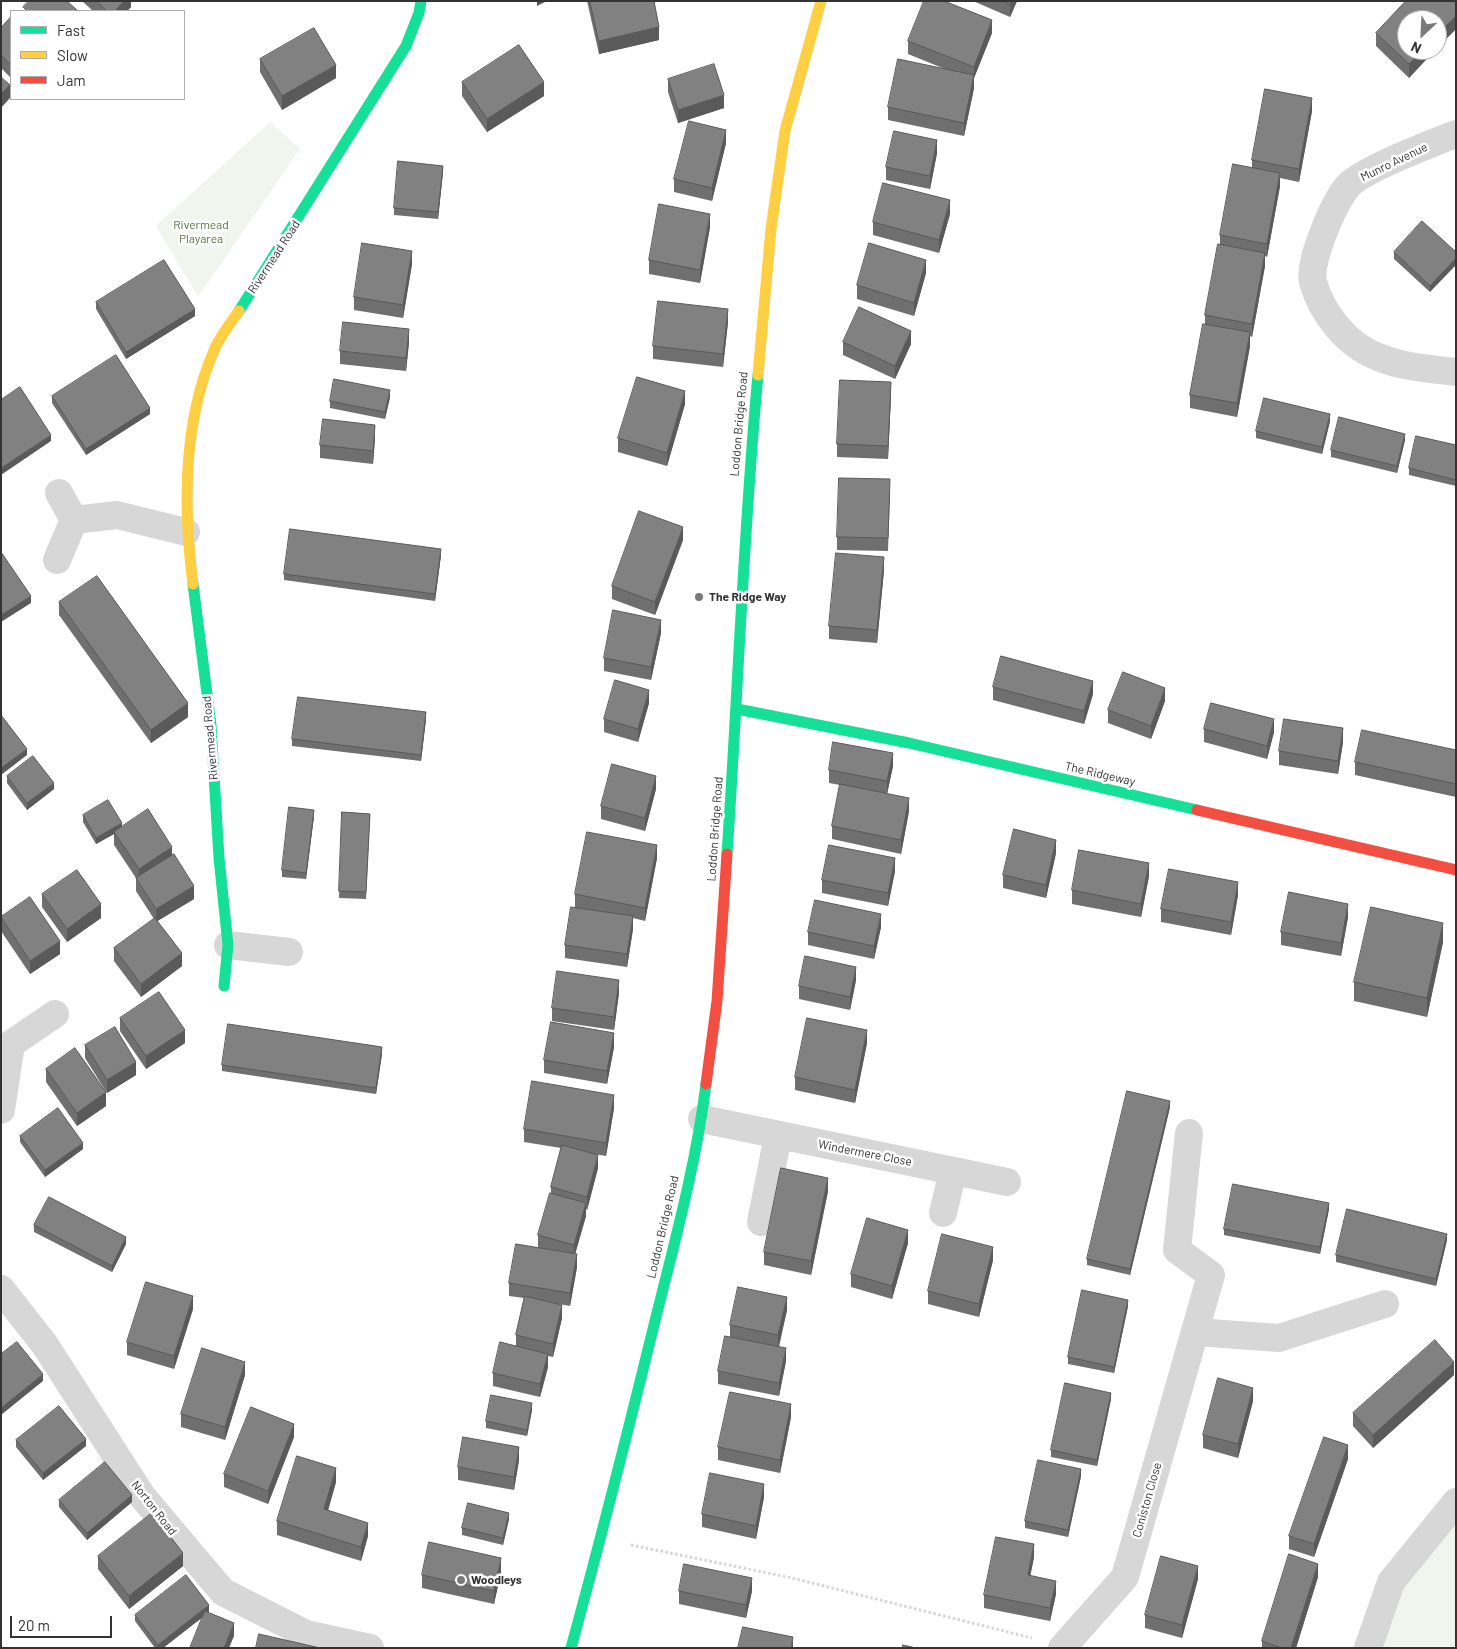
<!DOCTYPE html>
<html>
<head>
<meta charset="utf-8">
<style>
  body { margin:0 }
  #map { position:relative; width:1457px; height:1649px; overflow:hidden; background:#fff; font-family:Barlow,sans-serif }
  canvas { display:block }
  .frame { position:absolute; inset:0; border:2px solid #333; pointer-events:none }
  .legend { position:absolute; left:10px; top:10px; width:175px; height:90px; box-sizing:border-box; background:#fff; border:1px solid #adadad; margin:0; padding:6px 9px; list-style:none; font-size:15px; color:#333 }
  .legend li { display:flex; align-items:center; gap:10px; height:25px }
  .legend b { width:25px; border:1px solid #adadad }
  .north { position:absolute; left:1397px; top:10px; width:50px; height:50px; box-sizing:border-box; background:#fff; border:1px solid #adadad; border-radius:50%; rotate:205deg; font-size:14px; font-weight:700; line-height:20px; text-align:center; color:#333 }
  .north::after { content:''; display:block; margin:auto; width:18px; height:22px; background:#7a7a7a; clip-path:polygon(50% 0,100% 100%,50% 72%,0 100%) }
  .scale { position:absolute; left:10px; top:1616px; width:102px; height:22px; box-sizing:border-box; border:2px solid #333; border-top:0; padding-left:6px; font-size:15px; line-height:18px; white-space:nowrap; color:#333; -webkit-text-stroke:4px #fff; paint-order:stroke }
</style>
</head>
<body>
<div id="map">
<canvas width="1457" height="1649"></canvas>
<div class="frame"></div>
<ul class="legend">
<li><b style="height:6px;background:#16e098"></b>Fast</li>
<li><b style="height:6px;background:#ffcf43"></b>Slow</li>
<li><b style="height:6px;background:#f24e42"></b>Jam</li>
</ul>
<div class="north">N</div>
<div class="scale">20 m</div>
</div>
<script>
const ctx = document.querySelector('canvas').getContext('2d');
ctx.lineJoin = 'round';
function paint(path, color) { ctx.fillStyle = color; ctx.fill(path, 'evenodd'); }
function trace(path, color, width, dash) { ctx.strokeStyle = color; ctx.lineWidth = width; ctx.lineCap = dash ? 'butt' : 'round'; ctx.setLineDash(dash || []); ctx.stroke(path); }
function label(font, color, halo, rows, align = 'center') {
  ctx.font = font + ' Barlow,sans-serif'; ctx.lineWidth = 5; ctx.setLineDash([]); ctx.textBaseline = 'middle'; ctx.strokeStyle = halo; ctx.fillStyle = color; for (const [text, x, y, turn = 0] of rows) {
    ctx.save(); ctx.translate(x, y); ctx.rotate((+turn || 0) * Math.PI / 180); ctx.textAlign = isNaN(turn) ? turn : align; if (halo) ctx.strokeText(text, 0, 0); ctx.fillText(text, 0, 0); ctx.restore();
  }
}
const green = new Path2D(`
  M270,122L300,149L198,297L156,226Z
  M1456,1502V1648H1368L1391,1582Z`);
const path = new Path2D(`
  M631,1545L792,1578L1032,1638`);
const street = new Path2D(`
  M1456,134C1433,143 1361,170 1347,187C1334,203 1308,262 1313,282C1322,314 1347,345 1378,357C1402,367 1430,369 1456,372
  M59,493L74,520L117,515L186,532
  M57,560L74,520
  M228,945L289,952
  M1,1110L11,1044L55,1014
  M702,1119L1007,1182
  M943,1213L953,1171
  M761,1222L778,1136
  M1,1289L45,1345L142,1496L223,1592L306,1634L370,1648
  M1196,1332L1279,1338L1385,1304
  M1062,1648L1125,1577L1211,1275L1177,1250L1189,1133
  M1368,1648L1391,1582L1456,1502`);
const fast = new Path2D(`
  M239,311L406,46L419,13L421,1
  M193,584L211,725L219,858L228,945L224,986
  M737,709L909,743L1197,810
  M727,854C738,694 743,535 758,375
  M571,1648C600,1542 627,1435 653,1329C673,1248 696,1166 706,1084`);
const slow = new Path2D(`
  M758,375L771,229L785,131L821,1
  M193,584C183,507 183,418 216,346C222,334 231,322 239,311`);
const jam = new Path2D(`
  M1197,810L1456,870
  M706,1084L717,1001L727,854`);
const wall = new Path2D(`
  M82,1H131V7L127,11H93Z
  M587,1H654L659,40L599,54Z
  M973,1H1017L1010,17Z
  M1406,1H1456V29L1437,48V20H1407V50H1435L1409,78L1376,46V33Z
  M11,17V78L1,68V28Z
  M992,33L974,78V88L964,136L888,120V107L945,69L908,54V41Z
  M260,59L336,78L282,110L260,72Z
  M668,79L724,108L678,123L668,92Z
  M462,82L544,96L487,132L462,96Z
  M1312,111L1299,182L1280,178V186L1267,257L1265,256V266L1252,337L1250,336V346L1237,417L1190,408V395L1205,324V315L1220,244V235L1252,167V160Z
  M726,143L712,201L674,192V179Z
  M937,153L930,189L886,180V167Z
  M443,172L438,219L394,215V208Z
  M950,214L939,253L873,235V222Z
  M710,227L700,283L649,274V260Z
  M1394,252H1456L1430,292L1394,259Z
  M412,264L403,318L354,310V297Z
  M926,273L914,316L857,299V285Z
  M96,302L195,316L126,359L96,309Z
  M728,322L723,367L653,359V346Z
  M409,342L406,371L340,364V351Z
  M843,342L911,344L895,379L843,355Z
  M891,395L888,459L837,457V444Z
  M52,396L150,414L86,455L52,403Z
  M390,397L385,419L330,408V401Z
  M685,404L667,466L618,452V438Z
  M1330,421L1322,454L1256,438V431Z
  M375,438L373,464L320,458V445Z
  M1405,440L1397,473L1331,457V450Z
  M1456,445V486L1409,475V468Z
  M890,492L888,551L837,550V537Z
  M683,540L655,615L612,599V586Z
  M441,555L435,601L284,580V574Z
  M884,570L877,643L829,639V626Z
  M59,602L188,717L151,743L59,615Z
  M661,633L651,680L604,671V658Z
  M993,687L1093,694L1084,724L993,700Z
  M1165,701L1151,739L1108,723V710Z
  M649,703L638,742L604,732V719Z
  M426,719L421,761L292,746V739Z
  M1204,729L1274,732L1267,759L1204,742Z
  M1343,742L1338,774L1279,765V751Z
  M1456,750V797L1355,775V762Z
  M893,766L887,794L909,811L901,854L832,839V826L840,785L829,783V770Z
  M7,776L54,789L27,810L7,783Z
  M656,789L645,831L601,819V806Z
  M342,812L370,814L366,899L339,898Z
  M83,815L122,827L172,856L194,899L157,921L182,966L141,997L114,961V948L154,919L136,891V878L114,845V834L96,844L83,822Z
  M314,816L306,879L282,877V870Z
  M1056,853L1046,898L1003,888V875Z
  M657,858L645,921L633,918V929L627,967L565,958V945L575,907V894Z
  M895,871L888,906L822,893V880Z
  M1149,876L1141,917L1072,904V890Z
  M42,894L101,918L67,942L42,907Z
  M1238,895L1231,935L1161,922V909Z
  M1,917L60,954L30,974L1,931Z
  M1348,917L1341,956L1281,945V932Z
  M881,927L874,959L808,945V932Z
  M1443,942L1427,1017L1354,1001V982Z
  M856,980L850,1010L799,999V986Z
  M619,993L614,1030L552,1021V1008Z
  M120,1018L185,1043L146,1069L120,1031Z
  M867,1043L855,1103L795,1090V1077Z
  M85,1045L136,1075L107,1093L85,1058Z
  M614,1047L607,1084L544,1073V1060Z
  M382,1054L376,1094L222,1071V1065Z
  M46,1069L106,1106L77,1126L46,1082Z
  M1170,1107L1130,1275L1087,1265V1259Z
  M614,1108L606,1156L594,1154L598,1168L587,1210L586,1209V1216L575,1254L577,1267L570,1306L559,1304L562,1318L553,1357L548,1356V1367L540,1397L493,1386V1373L516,1346V1335L524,1298L509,1296V1283L538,1248V1235L551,1193V1187L561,1148L524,1142V1129Z
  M20,1136L83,1149L45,1177L20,1142Z
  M828,1191L811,1275L764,1265V1252Z
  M1329,1209L1320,1254L1224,1235V1229Z
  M34,1225L126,1244L112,1272L34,1232Z
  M1447,1240L1436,1286L1336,1262V1255Z
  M908,1243L892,1299L851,1287V1274Z
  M993,1260L979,1317L928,1304V1291Z
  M1128,1306L1114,1373L1068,1364V1357Z
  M193,1309L174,1369L127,1355V1342Z
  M787,1310L779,1347L786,1361L779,1396L718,1384V1371L730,1337V1325Z
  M245,1375L225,1440L181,1427V1414Z
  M1454,1375L1373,1448L1353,1426V1413Z
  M1111,1399L1097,1466L1051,1457V1450Z
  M1253,1401L1238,1458L1203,1448V1435Z
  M532,1410L527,1436L486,1428V1421Z
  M791,1417L780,1473L718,1460V1447Z
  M294,1437L268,1504L224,1487V1474Z
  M16,1440L86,1446L43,1480L16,1447Z
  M1348,1459L1314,1557L1289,1549V1536Z
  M519,1460L514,1490L458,1480V1467Z
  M1081,1476L1068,1537L1025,1528V1521Z
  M336,1482L328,1511L368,1536L361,1561L277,1535V1521Z
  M764,1497L756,1539L702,1527V1514Z
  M59,1500L132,1502L87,1540L59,1507Z
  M509,1519L503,1545L462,1535V1528Z
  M98,1556L183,1566L129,1609L98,1569Z
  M1034,1557L1030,1576L1056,1594L1050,1621L984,1608V1595Z
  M501,1572L494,1604L422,1588V1575Z
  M1318,1577L1296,1648H1262V1641Z
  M1198,1579L1182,1638L1145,1628V1615Z
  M679,1591H752L746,1618L679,1604Z
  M209,1612L208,1613L234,1636L203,1617L163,1648H155L135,1621V1615Z`);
const shadedWall = new Path2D(`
  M124,1H131V7L127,11H115Z
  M537,1H547L537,6Z
  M1011,1H1017L1010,17V4Z
  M1456,16V29L1437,48V35Z
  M992,20V33L974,78V88L964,136V123L974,78V67Z
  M659,27V40L599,54V41Z
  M1423,50H1435L1409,78V64Z
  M336,65V78L282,110V96Z
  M544,82V96L487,132V119Z
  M10,85V98L1,108V94Z
  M724,95V108L678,123V110Z
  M1312,98V111L1299,182V169Z
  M726,130V143L712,201V188Z
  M937,140V153L930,189V176Z
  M443,166V172L438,219V212Z
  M1280,173V186L1267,257V244Z
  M950,200V214L939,253V240Z
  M710,214V227L700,283V270Z
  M412,251V264L403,318V305Z
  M1265,253V266L1252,337V324Z
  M1456,258V265L1430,292V286Z
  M926,260V273L914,316V303Z
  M195,309V316L126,359V352Z
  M728,309V322L723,367V354Z
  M409,329V342L406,371V358Z
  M911,331V344L895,379V366Z
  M1250,332V346L1237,417V403Z
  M891,382V395L888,459V446Z
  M390,390V397L385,419V412Z
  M685,391V404L667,466V453Z
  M150,408V414L86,455V449Z
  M1330,414V421L1322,454V447Z
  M375,425V438L373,464V451Z
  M1405,434V440L1397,473V466Z
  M51,435V441L1,475V468Z
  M683,527V540L655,615V602Z
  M441,549V555L435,601V594Z
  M884,557V570L877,643V630Z
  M31,596V603L1,622V615Z
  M661,620V633L651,680V667Z
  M1093,681V694L1084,724V711Z
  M1165,688V701L1151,739V726Z
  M649,690V703L638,742V729Z
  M188,703V717L151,743V730Z
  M426,712V719L421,761V755Z
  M1274,719V732L1267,759V746Z
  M1343,728V742L1338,774V761Z
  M27,749V755L1,775V768Z
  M893,753V766L887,794V781Z
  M656,776V789L645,831V818Z
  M54,783V789L27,810V803Z
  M909,798V811L901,854V840Z
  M314,810V816L306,879V873Z
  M122,823V829L114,832V834L96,844V838Z
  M1056,840V853L1046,898V885Z
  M657,845V858L645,921V908Z
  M172,847V860L139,882V869Z
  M895,858V871L888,906V893Z
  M1149,863V876L1141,917V904Z
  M1238,882V895L1231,935V922Z
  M194,886V899L156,922V909Z
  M101,904V918L67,942V929Z
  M1348,904V917L1341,956V943Z
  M881,914V927L874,959V946Z
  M633,916V929L627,967V954Z
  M1443,923V942L1427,1017V998Z
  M60,941V954L30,974V961Z
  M182,953V966L141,997V984Z
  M856,967V980L850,1010V997Z
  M619,980V993L614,1030V1017Z
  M185,1030V1043L146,1069V1056Z
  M867,1030V1043L855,1103V1090Z
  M614,1033V1047L607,1084V1071Z
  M382,1047V1054L376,1094V1088Z
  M136,1062V1075L107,1093V1080Z
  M106,1092V1106L77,1126V1113Z
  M614,1095V1108L606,1156V1143Z
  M1170,1101V1107L1130,1275V1269Z
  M83,1143V1149L45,1177V1170Z
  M598,1155V1168L587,1210V1197Z
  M828,1178V1191L811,1275V1261Z
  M586,1203V1216L574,1258V1245Z
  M1329,1203V1209L1320,1254V1247Z
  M908,1230V1243L892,1299V1286Z
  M1447,1234V1240L1436,1286V1279Z
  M126,1237V1244L112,1272V1266Z
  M993,1247V1260L979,1317V1304Z
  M577,1254V1267L570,1306V1293Z
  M193,1296V1309L174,1369V1356Z
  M787,1297V1310L778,1348V1335Z
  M1128,1300V1306L1114,1373V1367Z
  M562,1305V1318L553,1357V1344Z
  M786,1348V1361L779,1396V1383Z
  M548,1354V1367L540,1397V1384Z
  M245,1362V1375L225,1440V1427Z
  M1454,1362V1375L1373,1448V1435Z
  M43,1374V1381L1,1415V1408Z
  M1253,1388V1401L1238,1458V1444Z
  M1111,1393V1399L1097,1466V1460Z
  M532,1403V1410L527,1436V1430Z
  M791,1404V1417L780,1473V1460Z
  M294,1424V1437L268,1504V1491Z
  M86,1439V1446L43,1480V1473Z
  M1348,1445V1459L1314,1557V1544Z
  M519,1447V1460L514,1490V1477Z
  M336,1468V1482L324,1523V1509Z
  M1081,1469V1476L1068,1537V1530Z
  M764,1484V1497L756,1539V1526Z
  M132,1495V1502L87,1540V1533Z
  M509,1513V1519L503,1545V1538Z
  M368,1523V1536L361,1561V1547Z
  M1034,1544V1557L1028,1588V1575Z
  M183,1553V1566L129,1609V1596Z
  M501,1558V1572L494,1604V1591Z
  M1318,1564V1577L1296,1648H1291Z
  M1198,1566V1579L1182,1638V1625Z
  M752,1578V1591L746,1618V1605Z
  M1056,1581V1594L1050,1621V1608Z
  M209,1605V1612L163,1648H158V1645Z
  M234,1623V1636L229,1648H224Z
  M793,1637V1648H791Z`);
const building = new Path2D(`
  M29,1H67L78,11H27L23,7Z
  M97,1H124L115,11H107Z
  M590,1H654L659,27L599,41Z
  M924,1H944L992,20L974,67L908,41Z
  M1004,1H1011L1010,4Z
  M1406,1H1456V16L1437,35V20H1407V50H1423L1409,64L1376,33Z
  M11,17V65L1,55V28Z
  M314,28L336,65L282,96L260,59Z
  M519,45L544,82L487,119L462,82Z
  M898,59L974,75L964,123L888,107Z
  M714,64L724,95L678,110L668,79Z
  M1,77L10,85L1,94Z
  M1265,89L1312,98L1299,169L1252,160Z
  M689,121L726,130L712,188L674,179Z
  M894,131L937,140L930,176L886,167Z
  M398,161L443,166L438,212L394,208Z
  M1233,164L1280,173L1267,244L1220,235Z
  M883,183L950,200L939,240L873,222Z
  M659,204L710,214L700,270L649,260Z
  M1422,221L1456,252V258L1430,286L1394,252Z
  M362,243L412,251L403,305L354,297Z
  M869,243L926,260L914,303L857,285Z
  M1218,244L1265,253L1252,324L1205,315Z
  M164,260L195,309L126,352L96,302Z
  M658,301L728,309L723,354L653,346Z
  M859,307L911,331L895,366L843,342Z
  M343,322L409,329L406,358L340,351Z
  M1203,324L1250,332L1237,403L1190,395Z
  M116,355L150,408L86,449L52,396Z
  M637,377L685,391L667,453L618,438Z
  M334,379L390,390L385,412L330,401Z
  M840,380L891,382L888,446L837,444Z
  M20,387L51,435L1,468V400Z
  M1264,398L1330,414L1322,447L1256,431Z
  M1339,417L1405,434L1397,466L1331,450Z
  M323,419L375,425L373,451L320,445Z
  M1416,436L1456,445V480L1409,468Z
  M839,478L890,479L888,538L837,537Z
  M639,511L683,527L655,602L612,586Z
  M290,529L441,549L435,594L284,574Z
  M1,552L31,596L1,615Z
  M836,553L884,557L877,630L829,626Z
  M97,576L188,703L151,730L59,602Z
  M613,610L661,620L651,667L604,658Z
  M1001,656L1093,681L1084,711L993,687Z
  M1123,672L1165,688L1151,726L1108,710Z
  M615,680L649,690L638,729L604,719Z
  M298,697L426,712L421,755L292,739Z
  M1211,703L1274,719L1267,746L1204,729Z
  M1,715L27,749L1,768Z
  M1284,719L1343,728L1338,761L1279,751Z
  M1362,730L1456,750V784L1355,762Z
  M833,742L893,753L887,781L829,770Z
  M33,756L54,783L27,803L7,776Z
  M612,764L656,776L645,818L601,806Z
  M840,784L909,798L901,840L832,826Z
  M108,800L122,823L96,838L83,815Z
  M289,807L314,810L306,873L282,870Z
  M148,809L172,847L139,869L114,832Z
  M342,812L370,814L366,892L339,891Z
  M1014,829L1056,840L1046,885L1003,875Z
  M587,832L657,845L645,908L575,894Z
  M829,845L895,858L888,893L822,880Z
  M1079,850L1149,863L1141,904L1072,890Z
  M174,854L194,886L156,909L136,878Z
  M1169,869L1238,882L1231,922L1161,909Z
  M77,870L101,904L67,929L42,894Z
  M1289,892L1348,904L1341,943L1281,932Z
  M30,897L60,941L30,961L1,917Z
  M815,900L881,914L874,946L808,932Z
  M571,907L633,916L627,954L565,945Z
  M1371,907L1443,923L1427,998L1354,982Z
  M155,918L182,953L141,984L114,948Z
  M805,956L856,967L850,997L799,986Z
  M557,971L619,980L614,1017L552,1008Z
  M159,992L185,1030L146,1056L120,1018Z
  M807,1018L867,1030L855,1090L795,1077Z
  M551,1022L614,1033L607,1071L544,1060Z
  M228,1024L382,1047L376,1088L222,1065Z
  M115,1027L136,1062L107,1080L85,1045Z
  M75,1048L106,1092L77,1113L46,1069Z
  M532,1081L614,1095L606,1143L524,1129Z
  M1127,1091L1170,1101L1130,1269L1087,1259Z
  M58,1108L83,1143L45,1170L20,1136Z
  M562,1145L598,1155L587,1197L551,1187Z
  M781,1168L828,1178L811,1261L764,1252Z
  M1233,1184L1329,1203L1320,1247L1224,1229Z
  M550,1193L586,1203L574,1245L538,1235Z
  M49,1197L126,1237L112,1266L34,1225Z
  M1347,1209L1447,1234L1436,1279L1336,1255Z
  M867,1218L908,1230L892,1286L851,1274Z
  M942,1234L993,1247L979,1304L928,1291Z
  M516,1244L577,1254L570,1293L509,1283Z
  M146,1282L193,1296L174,1356L127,1342Z
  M738,1287L787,1297L778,1335L730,1325Z
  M1082,1290L1128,1300L1114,1367L1068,1357Z
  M525,1296L562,1305L553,1344L516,1335Z
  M725,1336L786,1348L779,1383L718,1371Z
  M1435,1340L1454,1362L1373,1435L1353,1413Z
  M17,1342L43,1374L1,1408V1354Z
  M500,1342L548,1354L540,1384L493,1373Z
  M202,1348L245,1362L225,1427L181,1414Z
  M1218,1378L1253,1388L1238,1444L1203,1435Z
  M1065,1383L1111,1393L1097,1460L1051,1450Z
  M730,1392L791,1404L780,1460L718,1447Z
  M491,1395L532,1403L527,1430L486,1421Z
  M59,1406L86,1439L43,1473L16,1440Z
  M251,1407L294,1424L268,1491L224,1474Z
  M463,1437L519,1447L514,1477L458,1467Z
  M1324,1437L1348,1445L1314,1544L1289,1536Z
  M297,1456L336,1468L324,1509L368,1523L361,1547L277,1521Z
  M1038,1460L1081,1469L1068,1530L1025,1521Z
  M105,1462L132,1495L87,1533L59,1500Z
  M710,1473L764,1484L756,1526L702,1514Z
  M468,1503L509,1513L503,1538L462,1528Z
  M152,1513L183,1553L129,1596L98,1556Z
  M996,1537L1034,1544L1028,1575L1056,1581L1050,1608L984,1595Z
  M429,1542L501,1558L494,1591L422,1575Z
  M1289,1554L1318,1564L1291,1648H1282L1262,1641Z
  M1161,1556L1198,1566L1182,1625L1145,1615Z
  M684,1564L752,1578L746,1605L679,1591Z
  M186,1575L209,1605L158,1645L135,1615Z
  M205,1611L234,1623L224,1648H190Z
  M743,1627L793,1637L791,1648H738Z
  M259,1634L320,1648H256Z
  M903,1645L916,1648H903Z`);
const markers = [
  [699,597,5,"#7a7a7a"],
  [461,1580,5,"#7a7a7a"]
];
const streetNames = [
  ["Munro Avenue",1394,162,-26],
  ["Rivermead Road",274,257,-57],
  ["Loddon Bridge Road",739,424,-85],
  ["Rivermead Road",210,738,-95],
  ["The Ridgeway",1100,774,13],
  ["Loddon Bridge Road",715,829,-86],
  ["Windermere Close",865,1153,11],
  ["Loddon Bridge Road",663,1227,-77],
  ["Coniston Close",1147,1500,-74],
  ["Norton Road",154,1508,52]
];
const parkNames = [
  ["Rivermead",201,225],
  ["Playarea",201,239]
];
const poiNames = [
  ["The Ridge Way",709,597],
  ["Woodleys",471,1580]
];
paint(green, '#f1f5ed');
trace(path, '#d6d6d6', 3, [2.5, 2.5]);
trace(street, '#d7d7d7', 28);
trace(fast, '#16e098', 11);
trace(slow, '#ffcf43', 11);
trace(jam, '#f24e42', 11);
paint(wall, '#6f6f6f');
paint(shadedWall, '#5a5a5a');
paint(building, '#818181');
trace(building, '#5a5a5a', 1);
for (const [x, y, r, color] of markers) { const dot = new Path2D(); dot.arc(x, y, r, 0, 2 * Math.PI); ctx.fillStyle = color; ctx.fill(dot); trace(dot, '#fff', 2); }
label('12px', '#333', '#fff', streetNames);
label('12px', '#56703f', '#fff', parkNames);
label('bold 12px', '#333', '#fff', poiNames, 'left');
</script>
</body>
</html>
